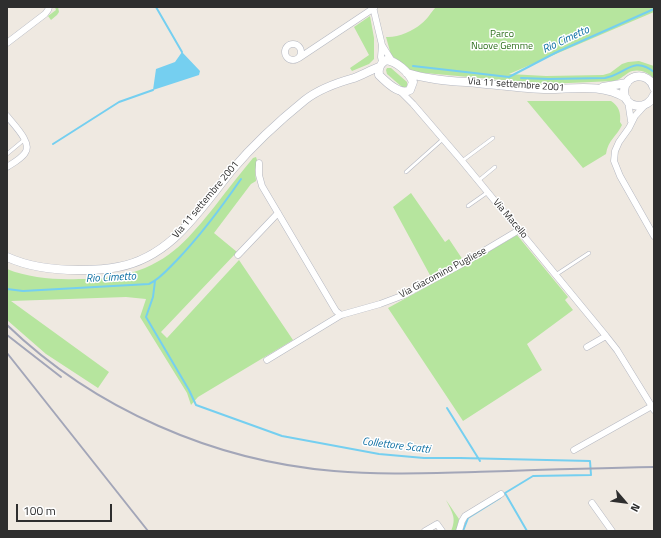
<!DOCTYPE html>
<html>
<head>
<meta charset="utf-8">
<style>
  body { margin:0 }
  #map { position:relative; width:661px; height:538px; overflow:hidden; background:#efe9e1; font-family:"Titillium Web",sans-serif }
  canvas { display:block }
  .frame { position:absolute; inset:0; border:8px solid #2e2e2e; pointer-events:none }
  .north { position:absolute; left:605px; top:482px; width:40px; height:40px; -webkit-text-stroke:3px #fff; paint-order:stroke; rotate:118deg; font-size:11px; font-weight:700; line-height:16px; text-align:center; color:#2e2e2e }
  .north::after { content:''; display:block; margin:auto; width:14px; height:18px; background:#2e2e2e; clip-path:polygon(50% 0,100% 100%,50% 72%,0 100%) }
  .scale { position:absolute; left:16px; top:504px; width:96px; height:18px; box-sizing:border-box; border:2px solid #2e2e2e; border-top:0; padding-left:5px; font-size:12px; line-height:14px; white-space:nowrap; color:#2e2e2e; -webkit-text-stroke:3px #fff; paint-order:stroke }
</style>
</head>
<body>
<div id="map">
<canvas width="661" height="538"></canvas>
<div class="frame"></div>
<div class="north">N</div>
<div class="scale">100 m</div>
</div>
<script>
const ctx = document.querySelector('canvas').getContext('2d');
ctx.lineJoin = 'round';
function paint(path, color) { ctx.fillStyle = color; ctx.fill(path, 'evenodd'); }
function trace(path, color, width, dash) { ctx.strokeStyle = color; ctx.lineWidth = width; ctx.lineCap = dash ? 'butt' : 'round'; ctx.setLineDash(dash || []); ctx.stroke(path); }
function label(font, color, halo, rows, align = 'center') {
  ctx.font = font + ' "Titillium Web",sans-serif'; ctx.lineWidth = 3; ctx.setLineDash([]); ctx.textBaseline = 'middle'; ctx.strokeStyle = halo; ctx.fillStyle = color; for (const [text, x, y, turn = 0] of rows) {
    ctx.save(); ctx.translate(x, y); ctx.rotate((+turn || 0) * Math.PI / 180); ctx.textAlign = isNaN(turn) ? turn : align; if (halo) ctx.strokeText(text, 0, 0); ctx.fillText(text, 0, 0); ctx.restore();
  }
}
const green = new Path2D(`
  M55,7H58L59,12L57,15L51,20L48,16L56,10Z
  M436,7H654V12L509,74L546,76L603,75L610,73L622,64L628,62L639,61L654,66V79C648,71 636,68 628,73C623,76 620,80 614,81L546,84L414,72L410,71L391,55L386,37C397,38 413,31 421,24C427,20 431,12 436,7Z
  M370,16L374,38V59L369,64L352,71L350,68L369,55L354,27Z
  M387,68H391L407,82V86L405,88L402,87L387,74L386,70Z
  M527,101H611C619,106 621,113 620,122L622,125C617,136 608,140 606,154L583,168Z
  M256,157L257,160L255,170L256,181L251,184L214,233L237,252L161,332L167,338L239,260L293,340L198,397L191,405L187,393L140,317L146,299L126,297L11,301L109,372L98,388L46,354L7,320V269C29,278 56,280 79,279C96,279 114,278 131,273C171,261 190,237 215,206C227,190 240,174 253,158Z
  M411,193L445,242L449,239L463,260L431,277L393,207Z
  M517,235L568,297L565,300L573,310L527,344L542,370L463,421L388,308L461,268Z
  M446,500L459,519L456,531H451C457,518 452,512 446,500Z`);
const water = new Path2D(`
  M182,52L200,71L199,75L153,90L156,69L175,62Z`);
const stream = new Path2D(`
  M156,7L182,52
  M413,66L509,77L557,52L654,9
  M521,78L549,79L605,78C625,75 633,55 654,72
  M53,144L119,102L153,90
  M155,281L153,297L146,317L189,390L196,405L282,436L379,454L424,458H460L590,461L591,475L533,476L505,493L527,531
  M7,289L23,291L149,284C160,279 168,269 177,260C201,235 221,208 241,179
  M447,408L480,461
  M463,531L468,518L500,498`);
const service = new Path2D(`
  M7,154L25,139
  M462,161L493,138
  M406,172L443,139
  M478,181L495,167
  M468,206L488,192
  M557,274L589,253`);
const minor = new Path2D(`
  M373,7L382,45L392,61
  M7,43L45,14L48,10L49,7
  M285 52a8 8 0 1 1 16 0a8 8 0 1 1-16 0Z
  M382,45L381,57L382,62
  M299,58L374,8
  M400,91L413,104L462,161L606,336L617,350L654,410
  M628,101L631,121
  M645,105L635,116L629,128L619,142L615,151L614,161L620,176L654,236
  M7,116C13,124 33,143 25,153C21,159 13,163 7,167
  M259,163V175L262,186L336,311L341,315
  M238,255L278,213
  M587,347L606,336
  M267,360L341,315L380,304L404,295L462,264L519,230
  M574,450L652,406
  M592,503L612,531
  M425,531L437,524L442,531
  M459,531L462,521L465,516L501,494`);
const secondary = new Path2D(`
  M386,60C396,61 409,72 413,82L410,90C400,96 386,82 379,75C378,68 380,64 386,60Z
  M407,73C429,80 454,81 477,83C500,85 524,89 548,89C574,89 602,83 626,98
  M603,87L627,83
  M654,88C649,71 625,73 624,91C624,109 648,111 654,95
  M7,257C29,267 54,270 78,270C91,270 105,270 118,267C172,257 200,209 232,170C254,144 279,121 305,100C319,89 336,83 354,78C362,75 371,70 379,67`);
const rail = new Path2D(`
  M7,325C94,409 214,461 334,471C381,475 428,473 475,472C535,470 594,468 654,467
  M7,335L61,377
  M7,353L148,531`);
const parkNames = [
  ["Parco",502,35],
  ["Nuove Gemme",502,47]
];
const streetNames = [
  ["Via 11 settembre 2001",516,85,4],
  ["Via 11 settembre 2001",206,200,-50],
  ["Via Macello",510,219,50],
  ["Via Giacomino Pugliese",443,273,-28]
];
const waterNames = [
  ["Rio Cimetto",566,40,-25],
  ["Rio Cimetto",111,278,-3],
  ["Collettore Scatti",396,446,7]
];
paint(green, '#b6e59e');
paint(water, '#75cff0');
trace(stream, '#75cff0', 2);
trace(service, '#b4b7c1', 4);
trace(minor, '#b4b7c1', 7);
trace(secondary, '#b4b7c1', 9);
trace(service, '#fff', 3);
trace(minor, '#fff', 6);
trace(secondary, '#fff', 8);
trace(rail, '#a3a6b8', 2);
label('10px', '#2c6e1b', '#fff', parkNames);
label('10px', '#2e2e2e', '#fff', streetNames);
label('italic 11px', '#0d6fa3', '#fff', waterNames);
</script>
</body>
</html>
